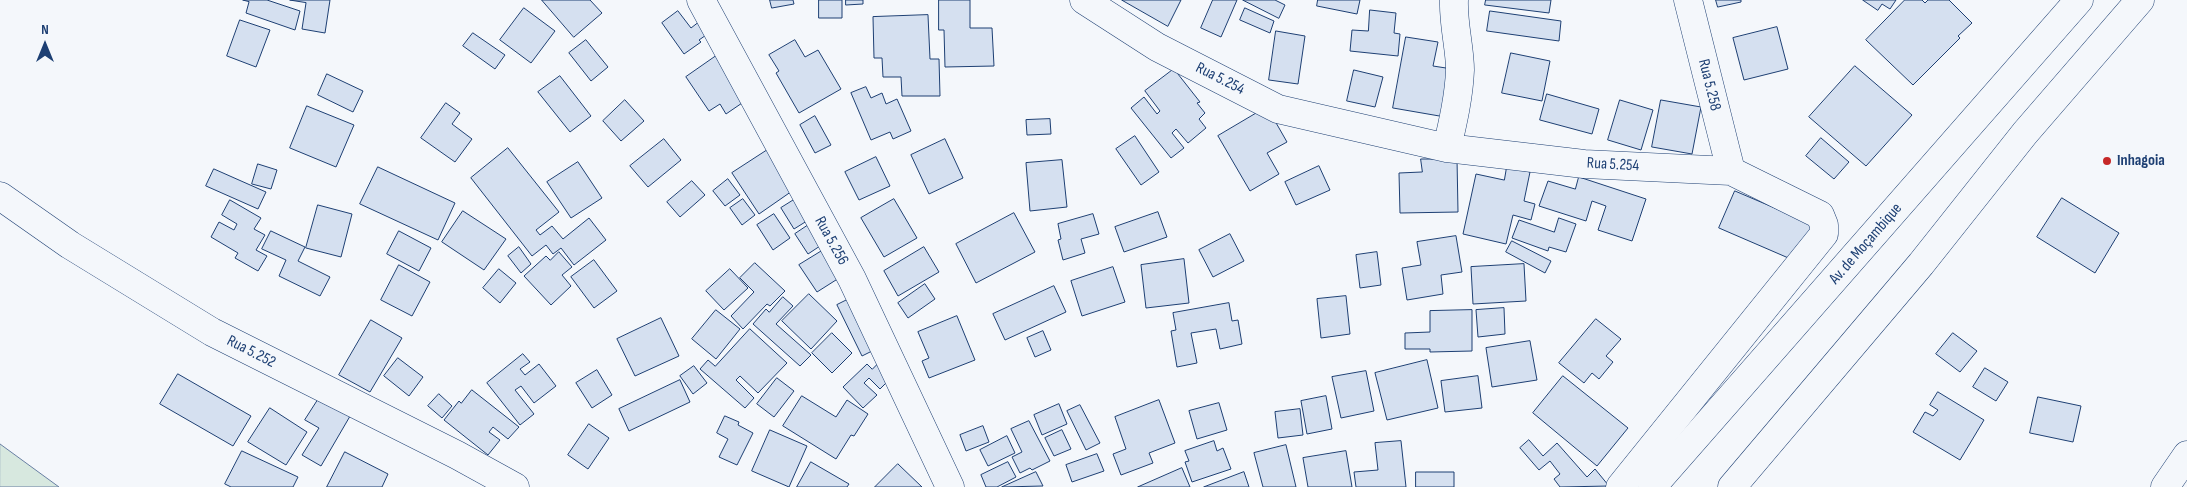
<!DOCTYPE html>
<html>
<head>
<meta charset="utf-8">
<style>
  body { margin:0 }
  #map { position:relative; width:2187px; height:487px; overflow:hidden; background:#f4f7fb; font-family:"Sofia Sans Condensed",sans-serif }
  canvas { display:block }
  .north { position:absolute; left:20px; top:20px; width:50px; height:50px; -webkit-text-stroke:4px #f4f7fb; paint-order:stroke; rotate:0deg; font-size:14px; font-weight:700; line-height:20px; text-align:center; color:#1d3f73 }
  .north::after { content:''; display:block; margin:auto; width:18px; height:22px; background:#1d3f73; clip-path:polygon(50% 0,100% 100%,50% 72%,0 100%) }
</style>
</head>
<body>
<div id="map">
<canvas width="2187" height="487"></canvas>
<div class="north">N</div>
</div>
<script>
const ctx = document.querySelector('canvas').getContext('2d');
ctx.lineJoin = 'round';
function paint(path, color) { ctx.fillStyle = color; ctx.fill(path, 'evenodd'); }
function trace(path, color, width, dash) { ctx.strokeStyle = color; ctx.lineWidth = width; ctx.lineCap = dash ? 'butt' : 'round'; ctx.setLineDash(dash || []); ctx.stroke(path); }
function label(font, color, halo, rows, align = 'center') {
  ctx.font = font + ' "Sofia Sans Condensed",sans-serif'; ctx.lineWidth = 4; ctx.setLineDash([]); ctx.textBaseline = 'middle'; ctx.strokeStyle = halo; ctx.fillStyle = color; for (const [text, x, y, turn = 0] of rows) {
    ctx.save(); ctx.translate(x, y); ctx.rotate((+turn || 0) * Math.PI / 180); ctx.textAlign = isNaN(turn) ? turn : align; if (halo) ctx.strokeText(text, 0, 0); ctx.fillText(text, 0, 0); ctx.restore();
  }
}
const green = new Path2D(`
  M0,444L59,487H0Z`);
const building = new Path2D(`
  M243,0H267L300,11L295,30L246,13L249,2Z
  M290,0H330L325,33L302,29L306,3Z
  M542,0H590L602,13L574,37Z
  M770,0H793L794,4L772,8Z
  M819,0H842V18H819Z
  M846,0H863V4L846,5Z
  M939,0H970V28H992L994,66L945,67L944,30H939Z
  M1122,0H1181L1168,26Z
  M1213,0H1237L1221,37L1201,28Z
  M1243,0H1275L1285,5L1279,18Z
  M1318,0H1360L1357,14L1317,6Z
  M1486,0H1551L1549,13L1485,5Z
  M1716,0H1741V2L1718,7Z
  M1863,0H1896L1890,9L1882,4L1878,10Z
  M1905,0H1922L1925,3L1928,0H1949L1972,23L1958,36L1960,38L1913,85L1866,40Z
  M524,8L555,31L531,63L500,40Z
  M1245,8L1274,21L1270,33L1240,20Z
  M1370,10L1396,13L1394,33L1400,34L1398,56L1350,51L1352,30L1368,31Z
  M678,11L691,28L700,21L709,33L699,40L701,42L684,54L662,23Z
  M1490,11L1561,21L1559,41L1487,31Z
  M928,15L930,59H939L940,96H902L901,77H883L882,58H874L873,17Z
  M240,20L270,30L256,67L227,56Z
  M1777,27L1788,69L1744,80L1733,38Z
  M1276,31L1305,36L1298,84L1269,80Z
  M473,33L505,55L495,69L463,46Z
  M1406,37L1438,42L1433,66L1459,70L1451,118L1393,108Z
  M586,40L608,67L591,81L569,53Z
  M795,40L805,57L818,50L841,89L799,113L776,73L779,71L769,55Z
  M1511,53L1550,61L1542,101L1502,93Z
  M719,54L745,101L726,114L720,104L709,111L686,77Z
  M1855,66L1912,115L1866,166L1809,117Z
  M1174,69L1200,102L1197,103L1205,113L1199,119L1206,128L1188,143L1176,129L1172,133L1184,148L1171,158L1131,108L1144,97L1157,114L1160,111L1145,91Z
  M1354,70L1383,77L1375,107L1347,101Z
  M327,74L363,91L353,112L318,95Z
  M560,76L591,116L570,132L538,92Z
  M866,87L871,98L882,93L886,104L897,99L911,131L893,139L890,132L871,140L851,93Z
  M1547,94L1599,109L1592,134L1540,120Z
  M625,100L644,121L621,141L603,121Z
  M1620,100L1653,110L1641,150L1608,140Z
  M1661,100L1701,107L1692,154L1652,147Z
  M446,103L460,113L452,124L472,139L455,162L421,138Z
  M307,106L354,125L336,167L290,148Z
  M1267,107L1287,142L1267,153L1279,174L1250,191L1218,136Z
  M815,116L831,145L815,153L800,125Z
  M1050,119L1051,134L1027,135L1026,120Z
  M1135,136L1159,172L1141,185L1116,149Z
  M1821,138L1849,162L1834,179L1806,156Z
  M664,139L681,160L648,187L630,166Z
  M945,139L963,178L929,194L911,155Z
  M508,148L559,212L536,230L540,235L552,226L563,239L589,218L606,240L574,265L561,248L553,254L546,245L532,256L471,178Z
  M769,149L795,189L759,214L732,173Z
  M876,157L890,186L859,200L845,172Z
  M1421,159H1457L1458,212L1400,213L1399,173L1422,172Z
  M1062,160L1067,207L1030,211L1026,163Z
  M578,162L602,198L571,218L547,182Z
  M258,164L277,170L271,189L252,184Z
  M1319,166L1330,190L1296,205L1285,182Z
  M378,167L455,203L438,240L360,204Z
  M1507,167L1530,172L1524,201L1535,204L1531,220L1513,215L1506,244L1463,234L1476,174L1504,180Z
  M214,169L266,192L258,209L206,186Z
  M1579,177L1646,199L1632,241L1598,230L1606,206L1592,201L1586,221L1539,206L1548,181L1575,189Z
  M728,179L740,195L725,206L713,191Z
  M692,181L705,195L680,217L667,202Z
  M1735,191L1817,226L1800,263L1719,228Z
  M797,198L810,219L794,229L781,208Z
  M2062,198L2119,233L2095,273L2037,237Z
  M743,199L755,215L742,225L730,208Z
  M894,199L917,238L884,257L861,218Z
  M230,200L261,218L254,229L265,235L256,250L267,256L258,271L235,258L238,253L211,237L219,222L234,230L237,224L222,215Z
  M318,205L352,214L341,257L306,248Z
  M463,211L506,239L484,270L442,242Z
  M1158,212L1167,237L1124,252L1115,227Z
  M1014,213L1035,252L976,283L956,244Z
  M774,214L790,238L773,250L757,225Z
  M1093,214L1099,234L1081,239L1085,253L1063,260L1058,240L1061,239L1058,224Z
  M1559,218L1576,224L1566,252L1549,247L1548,251L1512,238L1519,220L1554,232Z
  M810,224L823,244L808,254L795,234Z
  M271,231L305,247L298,261L330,277L320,296L279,276L286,260L262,249Z
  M399,231L431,248L419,271L387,254Z
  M1230,234L1244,261L1213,277L1199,250Z
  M1456,236L1462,272L1441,275L1443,294L1407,300L1402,268L1421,265L1417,242Z
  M1512,241L1551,261L1545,273L1506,252Z
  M830,246L847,273L817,292L799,265Z
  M519,247L531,264L521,273L508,256Z
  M924,247L939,272L898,296L884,271Z
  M559,252L572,267L562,275L571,286L551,305L524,276L546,256L550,260Z
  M1377,252L1381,285L1360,288L1356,255Z
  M1184,259L1189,303L1146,308L1141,265Z
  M594,260L617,291L594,308L571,277Z
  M755,263L785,291L770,306L767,304L743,329L731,316L754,292L740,278Z
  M1524,264L1526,301L1473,304L1471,267Z
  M399,265L430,282L412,316L381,300Z
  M1113,267L1125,302L1082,316L1071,281Z
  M499,269L516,283L500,303L483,288Z
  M730,269L748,288L724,310L706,291Z
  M925,284L935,299L908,318L898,303Z
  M1054,286L1066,312L1005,340L993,314Z
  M809,294L837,321L811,349L782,321Z
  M855,296L880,347L862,356L837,305Z
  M1346,296L1350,334L1321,338L1317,299Z
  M783,297L793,306L776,324L811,355L800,366L753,324L766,309L769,312Z
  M1229,303L1232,321L1238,320L1242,344L1220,349L1216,329L1191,333L1197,363L1177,367L1171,331L1176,330L1173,313Z
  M1504,308L1505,334L1478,337L1476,310Z
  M716,310L740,329L716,359L692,339Z
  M1472,310V351L1430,352V349H1405V333L1430,332V311Z
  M957,316L975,360L929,378L922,361L929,358L918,332Z
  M661,318L679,356L635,376L617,339Z
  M1596,319L1621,339L1606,356L1613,362L1599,379L1592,373L1584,383L1559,363Z
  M371,320L402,338L370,392L339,375Z
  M750,329L787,363L758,393L740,376L736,380L754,398L745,408L700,369L708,360L715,366Z
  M1043,331L1051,350L1035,357L1027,338Z
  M832,333L852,353L832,373L812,353Z
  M1953,333L1977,351L1960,372L1936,354Z
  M1530,341L1537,380L1492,387L1486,348Z
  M523,354L530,362L520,369L525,375L539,364L556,386L534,403L521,386L515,390L534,414L520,425L487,383Z
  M398,358L423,377L409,396L384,376Z
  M1427,360L1438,408L1387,420L1375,373Z
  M881,361L894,375L880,389L869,378L864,383L877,395L863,408L843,387L867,364L872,369Z
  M694,366L707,383L693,394L680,376Z
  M1985,368L2008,382L1996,401L1973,387Z
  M597,370L612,395L592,408L576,383Z
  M1366,371L1374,411L1341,418L1332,377Z
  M178,374L251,416L233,446L160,404Z
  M1478,376L1482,408L1445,412L1441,381Z
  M1563,376L1628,428L1597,466L1533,413Z
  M777,378L794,391L774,417L757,404Z
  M680,380L690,402L629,431L619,409Z
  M472,390L519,427L508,439L493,427L489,432L500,440L488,455L444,420L459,401L461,403Z
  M323,392L353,411L321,466L302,455L319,428L305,420Z
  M1938,392L1984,420L1960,460L1913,432L1925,412L1933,416L1938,410L1930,405Z
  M439,394L452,406L442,418L428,406Z
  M802,396L836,417L847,400L868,414L854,436L851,435L836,459L783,426Z
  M1326,396L1332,429L1307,434L1301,401Z
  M2038,397L2081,406L2073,442L2030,433Z
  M1159,400L1175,443L1149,453L1153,463L1121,475L1113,454L1126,449L1115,417Z
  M1219,403L1227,430L1197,439L1189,411Z
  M1059,404L1067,424L1042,435L1034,415Z
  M1080,405L1100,443L1086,450L1067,411Z
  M270,408L307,432L286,465L248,442Z
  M1300,409L1303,435L1278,438L1275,412Z
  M725,416L739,422L738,425L753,433L737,465L719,457L728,439L717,433Z
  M1029,421L1050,461L1032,470L1030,468L1020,473L1012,457L1022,452L1011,429Z
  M589,424L609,438L588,469L568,455Z
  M983,426L989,442L966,451L960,435Z
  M770,430L807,446L789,487L752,471Z
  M1062,430L1071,449L1054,456L1045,438Z
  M1007,436L1015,453L988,466L980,450Z
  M1529,440L1543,456L1557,443L1587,477L1595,469L1609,486L1560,487L1554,479L1560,474L1550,461L1539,470L1520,448Z
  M1214,441L1217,451L1223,448L1231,469L1192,482L1185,462L1189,461L1185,451Z
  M1401,441L1406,487H1356L1354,472L1378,470L1375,443Z
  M1286,445L1296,487H1263L1254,453Z
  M242,451L298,477L293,487H231L225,484Z
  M1346,451L1352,487H1308L1303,458Z
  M345,452L388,474L382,487H327Z
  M1097,454L1104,471L1072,482L1066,465Z
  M811,462L849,484L847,487H797Z
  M1008,462L1016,477L997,487H986L981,475Z
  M898,464L922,487H875Z
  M1182,468L1190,487H1138Z
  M1036,472L1043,486L1002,487Z
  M1244,472L1249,487H1204Z
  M1416,472H1454V487H1416Z`);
const street = new Path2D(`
  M701,0L852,279L950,487
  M1084,0L1157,47L1278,109L1447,148L1584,164L1731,171L1820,215L1824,225V234L1620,487
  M1688,0L1731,171
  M1447,148C1453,122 1459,96 1460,70C1460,48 1453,24 1454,0
  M0,196L70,245L212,332L457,455L515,487`);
const secondary = new Path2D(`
  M2165,487L2187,455`);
const highway = new Path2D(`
  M1652,487L2079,0
  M1732,487L1921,264L2025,133L2140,0`);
const markers = [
  [2107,161,5,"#c62828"]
];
const streetNames = [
  ["Rua 5.254",1220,79,27],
  ["Rua 5.258",1709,85,76],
  ["Rua 5.254",1613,165,3],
  ["Rua 5.256",831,241,61],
  ["Av. de Moçambique",1866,244,-49],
  ["Rua 5.252",251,352,27]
];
const poiNames = [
  ["Inhagoia",2117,161]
];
paint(green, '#d7e8df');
trace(green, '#687fa3', 1);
paint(building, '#d5e0f0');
trace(building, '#1d3f73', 1);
trace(street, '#1d3f73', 29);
trace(secondary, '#1d3f73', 29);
trace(highway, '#1d3f73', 29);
trace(street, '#f4f7fb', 28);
trace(secondary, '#f4f7fb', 28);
trace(highway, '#f4f7fb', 28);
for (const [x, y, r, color] of markers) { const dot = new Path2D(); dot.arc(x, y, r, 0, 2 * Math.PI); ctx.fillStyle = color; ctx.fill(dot); trace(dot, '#f4f7fb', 2); }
label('16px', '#1d3f73', '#f4f7fb', streetNames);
label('bold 16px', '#1d3f73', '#f4f7fb', poiNames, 'left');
</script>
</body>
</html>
